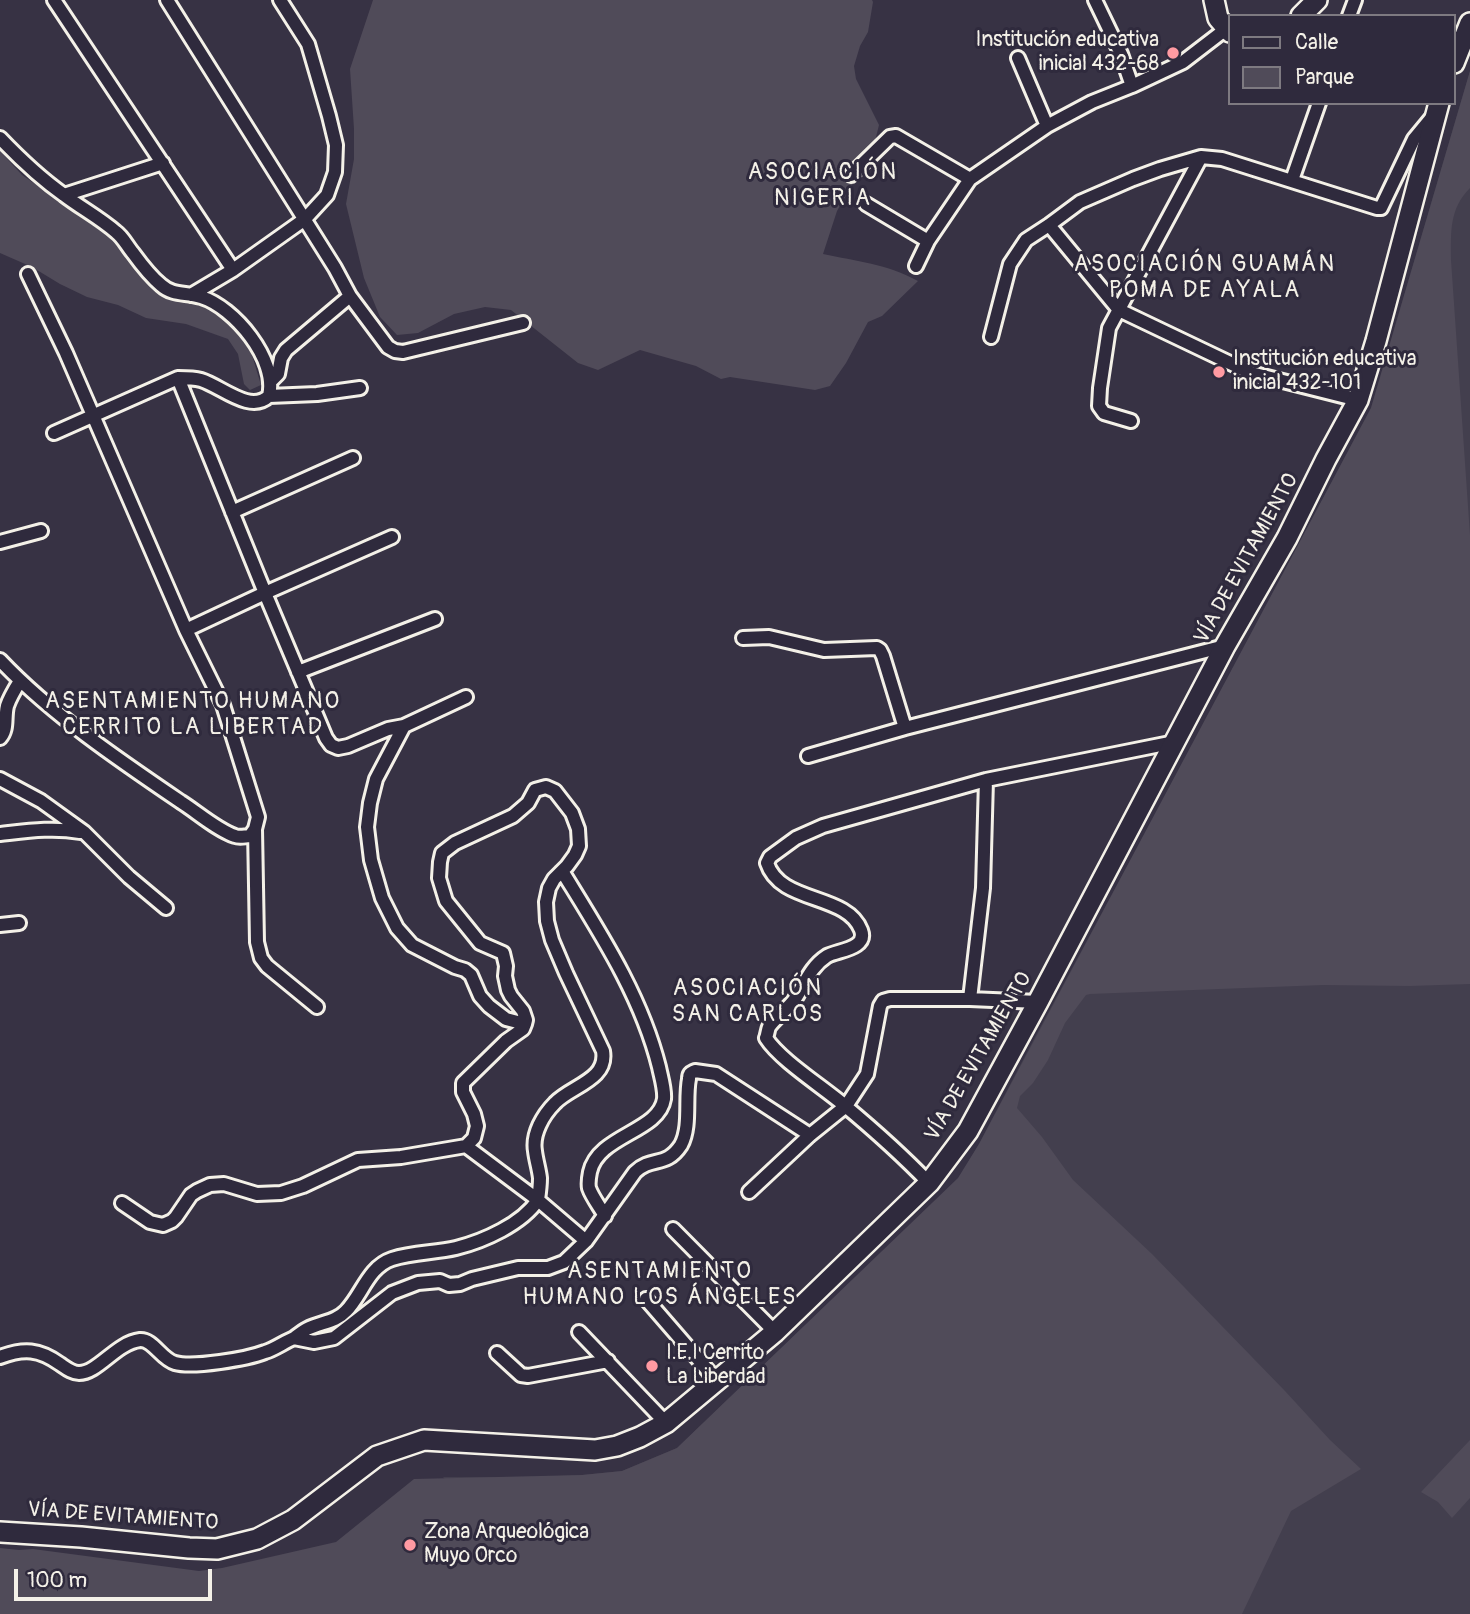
<!DOCTYPE html>
<html>
<head>
<meta charset="utf-8">
<style>
  body { margin:0 }
  #map { position:relative; width:1470px; height:1614px; overflow:hidden; background:#373244; font-family:Pangolin,sans-serif }
  canvas { display:block }
  .legend { position:absolute; left:1228px; top:14px; width:228px; height:91px; box-sizing:border-box; background:#2f2a3d; border:2px solid #7e7a81; margin:0; padding:9px 12px; list-style:none; font-size:21px; color:#f4f1e8 }
  .legend li { display:flex; align-items:center; gap:14px; height:35px }
  .legend b { width:35px; border:2px solid #7e7a81 }
  .scale { position:absolute; left:14px; top:1569px; width:198px; height:32px; box-sizing:border-box; border:4px solid #f4f1e8; border-top:0; padding-left:9px; font-size:21px; line-height:24px; white-space:nowrap; color:#f4f1e8; -webkit-text-stroke:5px #2f2a3d; paint-order:stroke }
</style>
</head>
<body>
<div id="map">
<canvas width="1470" height="1614"></canvas>
<ul class="legend">
<li><b style="height:9px;background:#2f2a3d"></b>Calle</li>
<li><b style="height:19px;background:#504b59"></b>Parque</li>
</ul>
<div class="scale">100 m</div>
</div>
<script>
const ctx = document.querySelector('canvas').getContext('2d');
ctx.lineJoin = 'round';
function paint(path, color) { ctx.fillStyle = color; ctx.fill(path, 'evenodd'); }
function trace(path, color, width, dash) { ctx.strokeStyle = color; ctx.lineWidth = width; ctx.lineCap = dash ? 'butt' : 'round'; ctx.setLineDash(dash || []); ctx.stroke(path); }
function label(font, color, halo, rows, align = 'center') {
  ctx.font = font + ' Pangolin,sans-serif'; ctx.lineWidth = 6; ctx.setLineDash([]); ctx.textBaseline = 'middle'; ctx.strokeStyle = halo; ctx.fillStyle = color; for (const [text, x, y, turn = 0] of rows) {
    ctx.save(); ctx.translate(x, y); ctx.rotate((+turn || 0) * Math.PI / 180); ctx.textAlign = isNaN(turn) ? turn : align; if (halo) ctx.strokeText(text, 0, 0); ctx.fillText(text, 0, 0); ctx.restore();
  }
}
const built = new Path2D(`
  M1470,71V1614H553L443,1477H532L582,1475L622,1471L677,1448L959,1178L979,1144L1037,1033L1157,811L1371,408Z`);
const green = new Path2D(`
  M373,0H872L873,2L868,32L860,46L854,66L856,79L879,125L873,149L837,211L823,254C856,261 887,264 918,281L882,316L868,322L846,363L830,386L815,390L730,377L721,379L696,366L640,350L598,370L578,363L511,310L485,307L454,314L418,333L397,335L380,317L364,278L346,204L354,159V129L350,69Z
  M1470,71V188C1449,209 1451,232 1451,260L1470,535V984L1410,986L1323,985L1090,994L1086,995L1065,1023L1048,1060L1033,1083L1020,1096L1017,1108L1042,1137L1073,1180L1152,1254L1285,1391L1330,1440L1361,1469L1291,1511L1242,1614H0V1548L19,1550L33,1549L199,1571L222,1568L336,1542L414,1479L582,1475L622,1471L677,1448L958,1178L979,1144L1371,408Z
  M0,151L22,175L59,200L105,222L169,290L223,305L243,325L261,385L250,390L244,384L238,354L228,339L186,324L146,318L118,305L87,297L60,284L32,267L0,253Z
  M1470,1440V1498L1452,1518L1438,1502L1421,1492Z`);
const minor = new Path2D(`
  M54,0L233,270
  M167,0L335,268L350,296L388,347L395,351L403,352L523,323
  M1095,0L1121,54L1132,86
  M1349,16L1355,0
  M1018,58L1047,126
  M0,138C20,159 40,178 64,195C81,208 100,218 116,232C123,237 127,246 133,253C141,264 150,276 161,285C173,296 186,292 201,297C234,307 278,360 269,396L317,394L360,388
  M851,175L890,137L896,136L970,179
  M1292,180L1319,103
  M64,195L163,163
  M866,204L928,241
  M1049,225L1119,310L1251,373L1358,400
  M916,266L928,241L970,179L1047,126L1092,102L1132,86L1183,62L1226,29
  M191,295L233,270L305,219L327,195L335,172L336,145L329,116L308,44L280,0
  M991,337L1010,264L1026,240L1049,225L1080,202L1133,179L1160,169L1201,157L1222,159L1377,208H1381L1414,139L1433,116
  M178,378L265,593L326,738L331,745L338,748L348,746L388,729L404,726
  M271,381L278,374L281,358L286,350L350,296
  M1131,421L1104,413L1099,406L1100,388L1109,328L1201,157
  M54,433L178,378C185,378 194,378 201,380C221,386 250,414 269,396
  M232,512L353,458
  M0,542L41,531
  M186,630L265,593L392,537
  M743,638L769,637L824,650L877,648L880,650L883,656L905,728
  M0,660C51,714 119,760 181,802C197,812 217,830 235,836C240,838 245,836 250,836L255,829L258,817L223,705L186,630L66,353L28,274
  M298,672L435,619
  M466,697L404,726L376,779L370,803L367,827L371,860L382,898L397,928L412,945L455,967L465,970L471,975L480,996L489,1006L506,1019L525,1024
  M0,738C8,729 4,718 7,706C10,697 15,689 20,681
  M808,756L905,728L1225,646
  M0,779L41,801L84,832L129,877L166,908
  M255,829L257,942L261,958L267,966L317,1007
  M0,834C27,831 53,827 80,832
  M562,871C600,933 641,995 659,1067C661,1077 665,1089 664,1099C659,1132 598,1135 590,1172C589,1177 588,1183 589,1188C592,1197 600,1207 605,1216
  M0,925L19,923
  M970,999L983,888L986,780
  M929,1183C902,1155 874,1130 844,1105C823,1087 780,1060 766,1038C767,1036 768,1029 769,1027C774,1019 788,1009 795,999C805,984 810,967 827,956C838,950 868,949 861,930C847,893 780,904 767,863L770,857L796,838L823,826L986,780L1175,742
  M749,1192L810,1135L846,1106L867,1074L880,1006L883,1001L890,999H970L1038,1002
  M122,1203L150,1222L163,1225L172,1221L176,1217L191,1195L197,1191L210,1185L224,1184L257,1194L281,1193L303,1186L358,1160L401,1157L466,1146L474,1138L477,1126L474,1114L463,1092V1083L506,1041L523,1029L525,1024L526,1020L523,1011L511,996L508,990L505,976L506,966L503,953L480,943L446,901L439,878L440,862L442,853L455,843L513,816L528,803L535,790L546,787L555,791L572,813L578,829L579,846L575,855L567,866L554,879L549,888L546,902L547,921L552,940L566,973L603,1051C608,1080 571,1086 555,1103C543,1115 532,1134 535,1151C536,1160 539,1169 540,1178C540,1185 539,1193 538,1200L586,1241
  M673,1229L775,1332
  M646,1299L717,1381
  M579,1332L666,1423
  M294,1338C298,1335 303,1331 307,1329C321,1322 336,1322 346,1311C362,1295 368,1267 392,1259C413,1252 435,1253 456,1248C484,1241 522,1224 538,1200L466,1146
  M497,1353L521,1375L528,1376L608,1361
  M0,1357C24,1348 39,1349 60,1364C66,1368 72,1373 79,1373C98,1373 116,1343 140,1340C153,1339 161,1359 175,1363C193,1368 247,1359 265,1352C275,1349 284,1342 294,1338L314,1342L334,1338L392,1293L418,1283L440,1281L449,1285L460,1284L472,1279L518,1268H548L564,1262L586,1241L635,1172C652,1156 666,1168 681,1145C691,1127 685,1098 689,1079C689,1073 691,1073 695,1071L716,1074L810,1135`);
const trunk = new Path2D(`
  M1214,0L1218,18L1230,32
  M1301,16L1317,0
  M1454,63L1470,23
  M0,1532L81,1537L189,1548L217,1549L257,1539L293,1520L377,1456L424,1440L595,1450L617,1446L640,1437L666,1423L775,1332L929,1183L968,1131L1038,1002L1225,646L1287,538L1326,459L1358,400L1376,341L1439,103`);
const markers = [
  [1173,53,7,"#ff9aa2"],
  [1219,372,7,"#ff9aa2"],
  [652,1366,7,"#ff9aa2"],
  [410,1545,7,"#ff9aa2"]
];
const poiNames = [
  ["Institución educativa",1159,41,"right"],
  ["inicial 432-68",1159,65,"right"],
  ["Institución educativa",1233,360],
  ["inicial 432-101",1233,384],
  ["I.E.I Cerrito",666,1354],
  ["La Liberdad",666,1378],
  ["Zona Arqueológica",424,1533],
  ["Muyo Orco",424,1557]
];
const streetNames = [
  ["VÍA DE EVITAMIENTO",1247,559,-61],
  ["VÍA DE EVITAMIENTO",979,1057,-60],
  ["VÍA DE EVITAMIENTO",123,1517,4]
];
const neighbourhoodNames = [
  ["ASOCIACIÓN",823,173],
  ["NIGERIA",823,199],
  ["ASOCIACIÓN GUAMÁN",1205,265],
  ["POMA DE AYALA",1205,291],
  ["ASENTAMIENTO HUMANO",193,702],
  ["CERRITO LA LIBERTAD",193,728],
  ["ASOCIACIÓN",748,989],
  ["SAN CARLOS",748,1015],
  ["ASENTAMIENTO",660,1272],
  ["HUMANO LOS ÁNGELES",660,1298]
];
paint(built, '#433f4e');
paint(green, '#504b59');
trace(minor, '#f4f1e8', 18);
trace(trunk, '#f4f1e8', 24);
trace(minor, '#2f2a3d', 12);
trace(trunk, '#2f2a3d', 19);
for (const [x, y, r, color] of markers) { const dot = new Path2D(); dot.arc(x, y, r, 0, 2 * Math.PI); ctx.fillStyle = color; ctx.fill(dot); trace(dot, '#2f2a3d', 2.5); }
label('21px', '#f4f1e8', '#2f2a3d', poiNames, 'left');
label('21px', '#f4f1e8', '#2f2a3d', streetNames);
ctx.letterSpacing = '2px';
label('23px', '#f4f1e8', '#2f2a3d', neighbourhoodNames);
ctx.letterSpacing = '0px';
</script>
</body>
</html>
